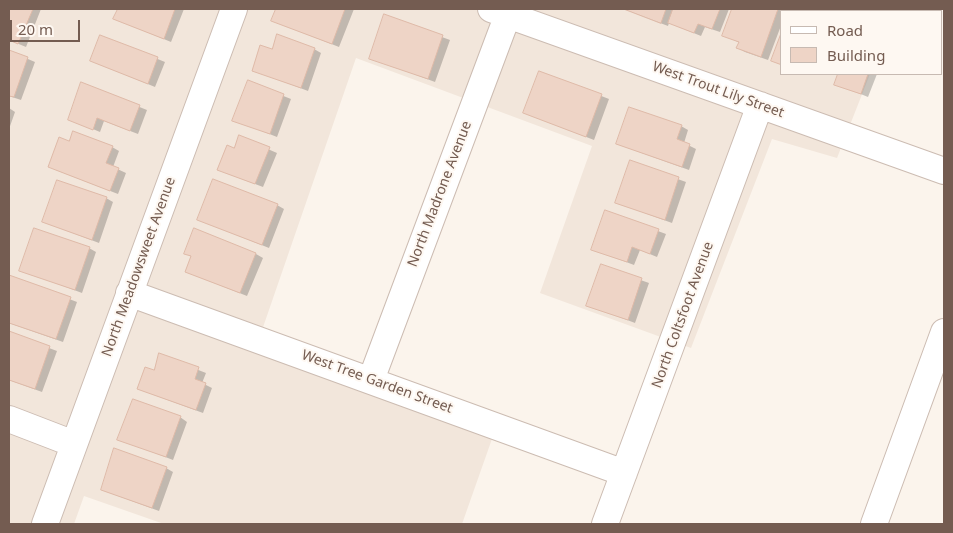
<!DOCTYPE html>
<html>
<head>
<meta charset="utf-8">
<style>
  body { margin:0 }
  #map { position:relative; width:953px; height:533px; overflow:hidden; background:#fbf4ec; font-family:"Noto Sans",sans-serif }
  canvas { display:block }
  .frame { position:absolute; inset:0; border:10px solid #745c51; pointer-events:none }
  .legend { position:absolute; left:780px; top:10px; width:162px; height:65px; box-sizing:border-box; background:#fef8f2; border:1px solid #c7bab2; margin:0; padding:6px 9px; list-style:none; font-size:15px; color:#745c51 }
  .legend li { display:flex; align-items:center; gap:10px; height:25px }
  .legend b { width:25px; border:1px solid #c7bab2 }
  .scale { position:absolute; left:10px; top:20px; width:70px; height:22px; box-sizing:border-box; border:2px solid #745c51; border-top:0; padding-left:6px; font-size:15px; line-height:18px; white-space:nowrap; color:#745c51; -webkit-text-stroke:4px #fef8f2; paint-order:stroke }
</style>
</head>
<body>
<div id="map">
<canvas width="953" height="533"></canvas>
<div class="frame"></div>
<ul class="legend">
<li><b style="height:6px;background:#fff"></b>Road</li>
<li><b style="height:14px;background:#eed4c6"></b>Building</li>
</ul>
<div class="scale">20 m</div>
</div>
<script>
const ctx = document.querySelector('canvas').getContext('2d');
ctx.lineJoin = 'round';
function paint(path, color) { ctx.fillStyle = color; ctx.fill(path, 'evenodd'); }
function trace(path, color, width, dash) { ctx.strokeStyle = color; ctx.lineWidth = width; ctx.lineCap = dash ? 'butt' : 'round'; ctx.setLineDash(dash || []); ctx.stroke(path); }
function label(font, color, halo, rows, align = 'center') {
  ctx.font = font + ' "Noto Sans",sans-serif'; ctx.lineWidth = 4; ctx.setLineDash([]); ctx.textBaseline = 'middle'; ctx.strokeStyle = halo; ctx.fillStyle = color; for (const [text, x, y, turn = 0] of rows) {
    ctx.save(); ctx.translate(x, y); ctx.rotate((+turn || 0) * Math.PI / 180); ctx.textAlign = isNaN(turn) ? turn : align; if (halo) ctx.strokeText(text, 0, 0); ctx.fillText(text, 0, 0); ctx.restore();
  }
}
const residential = new Path2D(`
  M9,9H895V11H782V74H870L837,158L772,139L691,348L540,293L592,146L356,58L261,333L499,419L462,524H164L84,496L74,524H9Z`);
const shadow = new Path2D(`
  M9,9H41L26,47L9,40Z
  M119,9H184L171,42L115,19Z
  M277,9H354L339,47L273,21Z
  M624,9H729L720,32L705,27L701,36L669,23L668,26Z
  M733,9H787L786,11H782V23L768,60L745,52L738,48L740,43L724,35Z
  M791,9H809L816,11H790Z
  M385,16L450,40L435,82L371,58Z
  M101,36L165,62L155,87L92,61Z
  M314,49L321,53L308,91L253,70L273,51Z
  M9,51L35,62L21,100L9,96Z
  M540,72L609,99L594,140L525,113Z
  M838,74H877L868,97L836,84L839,74Z
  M248,82L291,99L277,137L234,120Z
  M82,84L147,110L138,134L104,121L100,132L69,119Z
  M9,108L15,112L9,129Z
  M681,126L688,130L684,143L696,149L689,170L617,144Z
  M240,137L277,153L263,187L226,173Z
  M70,143L112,147L119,151L113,167L126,173L118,194L56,170Z
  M630,162L686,182L672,223L617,203Z
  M106,198L113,202L99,243L44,222Z
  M277,205L284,209L269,248L199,220Z
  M606,212L666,234L657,257L640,250L634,265L592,249Z
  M89,248L96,252L82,293L21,270Z
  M186,253L256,254L263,258L247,296L194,275L192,257Z
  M601,266L649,283L635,323L588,305Z
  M9,276L77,302L63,342L9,323Z
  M9,333L57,351L42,392L9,380Z
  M160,355L206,373L202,383L212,388L203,413L138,389L154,372Z
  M180,417L187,422L173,460L119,439Z
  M166,468L173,472L159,511L102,490Z`);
const building = new Path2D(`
  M9,9H33L18,44L9,40Z
  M118,9H175L164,39L113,19Z
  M276,9H345L332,44L271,21Z
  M624,9H666L661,23Z
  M673,9H720L712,29L698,24L694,33L668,23Z
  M732,9H778L761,57L736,48L739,42L722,36Z
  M790,9H813L816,10L789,11Z
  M384,14L443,35L428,79L369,59Z
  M782,31V65L771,61Z
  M277,34L315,48L301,88L252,71L260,45L272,49Z
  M100,35L158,57L148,84L90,61Z
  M9,50L28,57L14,97L9,96Z
  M539,71L602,94L586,137L523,113Z
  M838,74H868L861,94L834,85Z
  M248,80L284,94L270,134L232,121Z
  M81,82L140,105L130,131L97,118L93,130L68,120Z
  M629,107L682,125L677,139L690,144L682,167L616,144Z
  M73,131L113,146L106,163L119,168L110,191L48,167L59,137L69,141Z
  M239,135L270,147L255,184L217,170L227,145L234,148Z
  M630,160L679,177L665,220L615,203Z
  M213,179L278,204L262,245L197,220Z
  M57,180L107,197L92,240L42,222Z
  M605,210L659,229L650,254L632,247L627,262L591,250Z
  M34,228L90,247L75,290L19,271Z
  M194,228L256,253L240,293L185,272L191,256L184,254Z
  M601,264L642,278L628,320L586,306Z
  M9,275L71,297L56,339L9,323Z
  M9,331L50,346L35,389L9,380Z
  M159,353L199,367L195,379L206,383L196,410L137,389L145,367L154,370Z
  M133,399L181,416L166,457L117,440Z
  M114,448L167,467L152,508L101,490Z`);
const street = new Path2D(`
  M491,9L944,171
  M129,293L624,473
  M371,380L510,9
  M9,419L74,444
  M45,524L234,9
  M605,524L760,105
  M874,524L944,332`);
const streetNames = [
  ["West Trout Lily Street",718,90,20],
  ["North Madrone Avenue",440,194,-69],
  ["North Meadowsweet Avenue",139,267,-70],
  ["North Coltsfoot Avenue",683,315,-70],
  ["West Tree Garden Street",377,382,20]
];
paint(residential, '#f2e6db');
paint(shadow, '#0003');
paint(building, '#eed4c6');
trace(building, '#dfbaa8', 1);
trace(street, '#ccbcb2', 28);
trace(street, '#fff', 26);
label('14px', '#745c51', '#fef8f2', streetNames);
</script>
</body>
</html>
